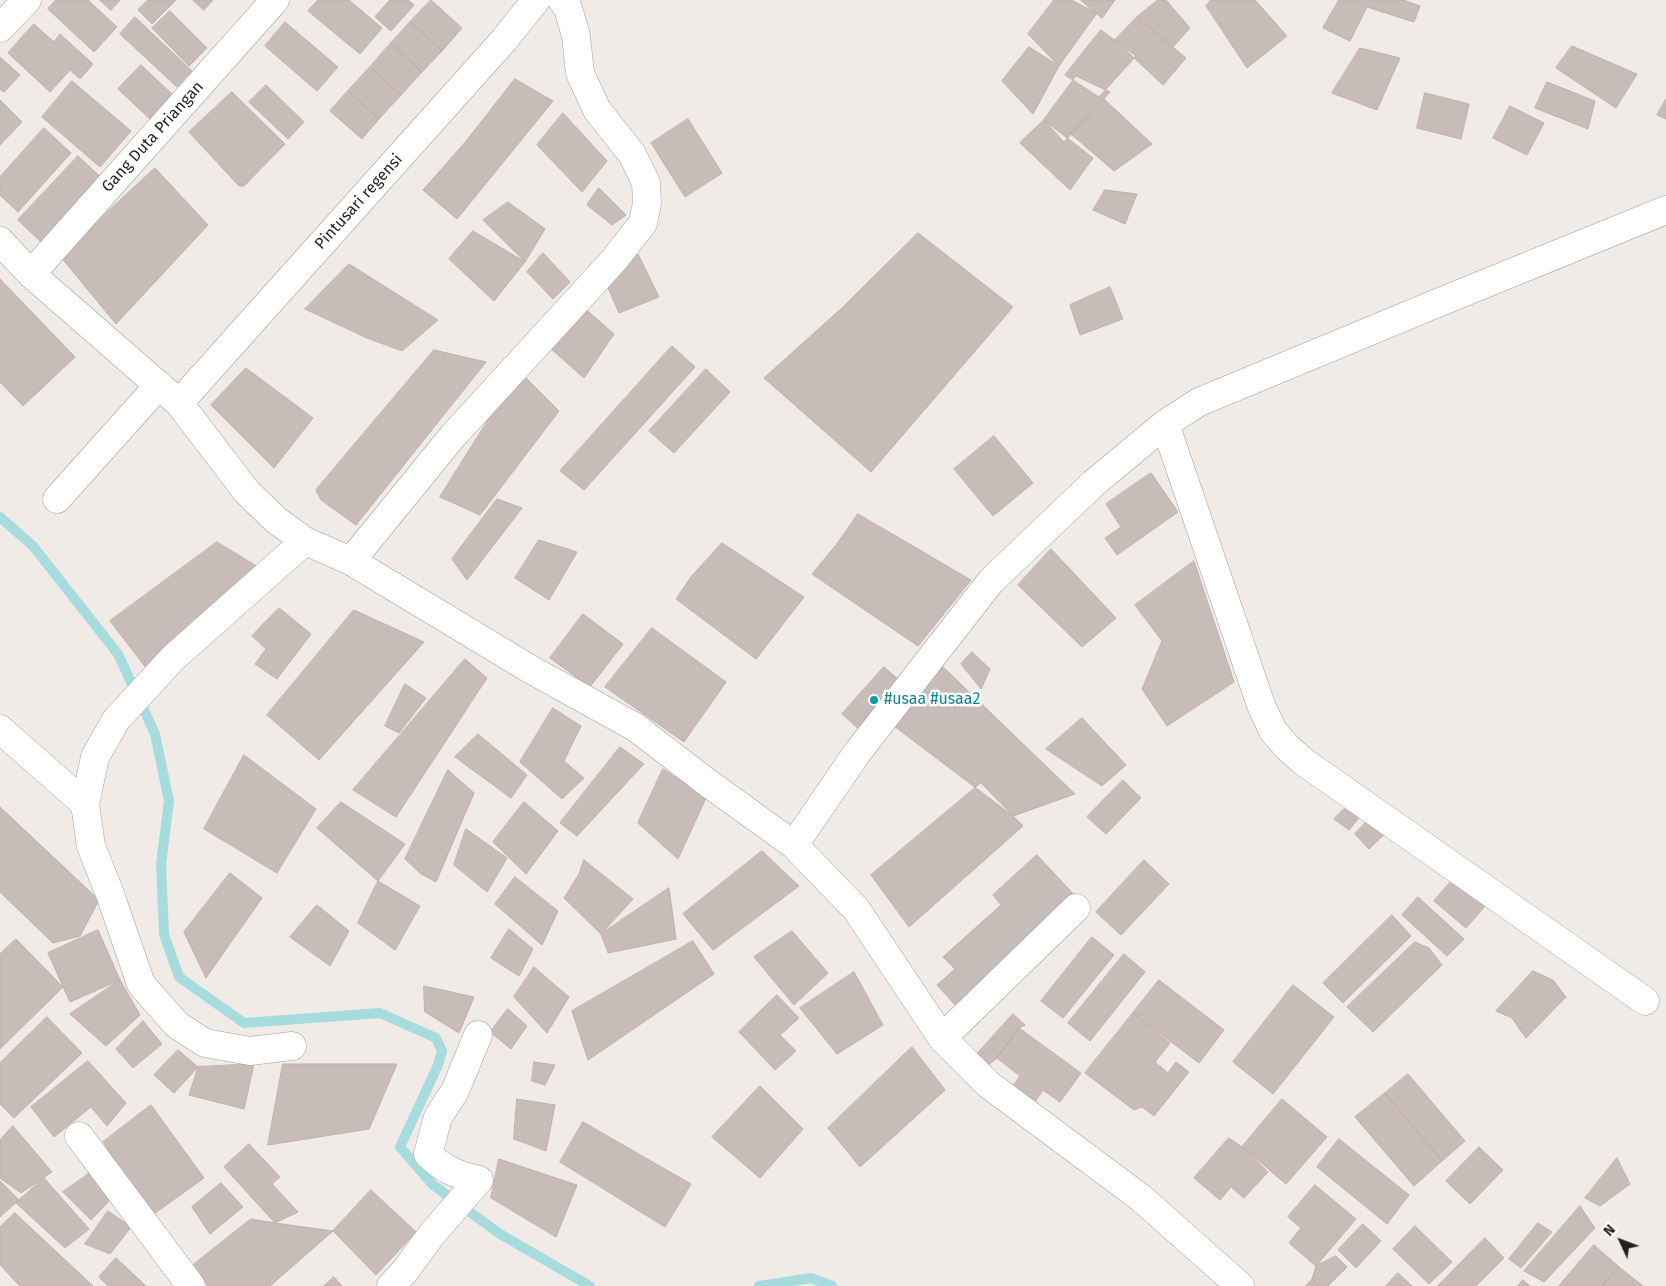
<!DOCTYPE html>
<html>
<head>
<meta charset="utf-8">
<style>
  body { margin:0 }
  #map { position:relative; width:1666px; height:1286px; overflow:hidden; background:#f0ebe6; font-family:"Fira Sans",sans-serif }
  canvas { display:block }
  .north { position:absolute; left:1596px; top:1216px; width:50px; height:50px; -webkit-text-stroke:4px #fff; paint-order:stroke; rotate:313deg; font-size:14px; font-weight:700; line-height:20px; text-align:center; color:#1f1f1f }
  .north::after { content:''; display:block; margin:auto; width:18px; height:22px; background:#1f1f1f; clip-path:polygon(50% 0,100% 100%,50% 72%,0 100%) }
</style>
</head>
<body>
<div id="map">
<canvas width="1666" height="1286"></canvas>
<div class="north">N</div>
</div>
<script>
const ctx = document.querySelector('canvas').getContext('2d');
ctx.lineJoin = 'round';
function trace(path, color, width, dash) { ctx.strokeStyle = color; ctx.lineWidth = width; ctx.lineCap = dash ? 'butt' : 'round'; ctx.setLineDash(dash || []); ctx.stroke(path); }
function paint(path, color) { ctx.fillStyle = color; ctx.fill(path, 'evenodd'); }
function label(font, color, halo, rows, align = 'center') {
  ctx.font = font + ' "Fira Sans",sans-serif'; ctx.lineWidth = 5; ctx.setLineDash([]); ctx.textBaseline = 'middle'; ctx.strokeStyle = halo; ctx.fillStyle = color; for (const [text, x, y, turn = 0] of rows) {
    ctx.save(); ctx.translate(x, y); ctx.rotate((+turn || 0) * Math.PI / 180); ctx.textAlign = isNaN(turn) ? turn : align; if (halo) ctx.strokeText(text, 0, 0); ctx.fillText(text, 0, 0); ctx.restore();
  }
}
const stream = new Path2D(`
  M0,517L33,546L118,654L155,734L169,801L161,864L164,934L179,977L244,1023L380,1013L436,1038L442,1051L438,1065L400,1147L433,1185L500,1234L590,1286
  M759,1286L811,1278L832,1286`);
const building = new Path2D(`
  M56,0H88L117,27L94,52L48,9Z
  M100,0H120L111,10Z
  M148,0H175V1L152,24L138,10Z
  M193,0H213L204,10Z
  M318,0H349L382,28L360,54L308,11Z
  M390,0H408L414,5L391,31L375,17Z
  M431,0L462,28L442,51L410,22Z
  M1054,0H1071L1097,13L1059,66L1028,34Z
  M1081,0H1115L1102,18Z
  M1158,0H1166L1190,28L1173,47L1137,17Z
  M1211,0H1255L1287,36L1247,68L1206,6Z
  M1339,0H1403L1420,6L1414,22L1367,7L1350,41L1323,28Z
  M170,11L207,48L189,66L152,28Z
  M135,17L192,71L177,87L120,34Z
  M1137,17L1186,58L1163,85L1115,40Z
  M285,22L338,67L317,91L265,46Z
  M410,22L442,51L422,72L391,43Z
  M34,24L54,42L60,34L93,64L80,79L70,70L50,92L8,53Z
  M1101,30L1136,56L1099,97L1065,75Z
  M391,43L422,72L401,95L370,67Z
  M1572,46L1637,74L1616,108L1556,68Z
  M1029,47L1059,66L1033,114L1002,81Z
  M1360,48L1400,58L1377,110L1332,93Z
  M0,57L20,75L4,92L0,89Z
  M141,65L173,95L150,119L118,89Z
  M370,67L401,95L379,119L348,91Z
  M1076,76L1110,92L1064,142L1044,120Z
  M515,79L553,101L457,219L423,190L467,140Z
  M72,81L131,131L100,167L42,117Z
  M1547,82L1595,101L1588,129L1535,108Z
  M266,85L304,122L288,139L249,102Z
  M348,91L379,119L362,139L330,111Z
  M232,92L285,144L244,186H239L189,132Z
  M1425,93L1469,104L1461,139L1417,128Z
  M1104,99L1152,144L1114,171L1071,134Z
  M1666,99V119L1657,115Z
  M0,100L22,122L0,145Z
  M1510,106L1544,123L1527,155L1493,138Z
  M563,113L607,161L582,192L537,145Z
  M688,119L722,173L685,197L651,143Z
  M1044,120L1093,158L1070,190L1020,143Z
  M44,128L71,153L18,212L0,195V177Z
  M78,156L105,181L44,245L18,220Z
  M155,168L208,225L116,324L60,256Z
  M599,188L626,215L612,225L587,205Z
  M1105,190L1137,194L1125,224L1093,210Z
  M508,202L545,229L525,262L483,220Z
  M473,231L525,262L494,301L449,259Z
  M918,233L1013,307L871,472L764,378L843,307Z
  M543,253L570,282L553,299L527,272Z
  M638,254L659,297L619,313L606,283Z
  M349,264L438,320L402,351L367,338L305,309Z
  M0,279L75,357L23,406L0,382Z
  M1110,287L1123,319L1080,335L1070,305Z
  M582,306L614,334L584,378L548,346Z
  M672,346L695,367L584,490L560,471Z
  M434,350L486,362L356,525L321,500L316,490Z
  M246,368L313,418L274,468L211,405Z
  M706,369L730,392L674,453L649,431Z
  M519,371L559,411L480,515L440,497Z
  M994,436L1033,483L993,516L954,469Z
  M1151,473L1178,512L1117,555L1105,538L1121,527L1106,504Z
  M497,499L522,508L467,580L452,559Z
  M858,514L971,580L918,646L812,574L836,545Z
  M539,540L577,552L549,600L515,578Z
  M217,542L260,568L147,669L110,621Z
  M722,543L804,597L756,659L676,599L691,577Z
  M1051,549L1116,618L1082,647L1018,585Z
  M1194,561L1234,682L1167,726L1142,689L1162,641L1135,605Z
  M279,608L311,634L277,679L255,664L266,649L252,636Z
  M354,610L424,642L319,760L267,715Z
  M583,614L623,644L590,687L550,658Z
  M652,628L726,682L684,742L605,687Z
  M972,652L990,669L981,689L961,664Z
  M465,659L487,678L396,817L353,790Z
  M939,663L1075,794L1013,816L894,726Z
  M884,667L905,685L863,733L842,714Z
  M405,684L426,698L399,733L385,726Z
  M553,708L581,726L564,761L584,778L562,799L520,762Z
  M1082,718L1126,765L1102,786L1046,749Z
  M478,734L527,775L511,798L455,757Z
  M620,747L644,764L577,836L560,823Z
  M244,755L316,809L277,873L204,829Z
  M663,769L706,798L678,859L638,823Z
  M448,770L474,793L436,882L421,874L405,859Z
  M1123,780L1141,798L1106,834L1087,817Z
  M981,783L1023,826L909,927L871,875Z
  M1352,801L1366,809L1349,830L1334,819Z
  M341,802L405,844L378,881L317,828Z
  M524,802L558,831L526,874L493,842Z
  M0,807L99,900L80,936L53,943L0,892Z
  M1372,816L1391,828L1369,849L1355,834Z
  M466,829L507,858L487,892L454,865Z
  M762,851L799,886L713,950L683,914Z
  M1037,855L1077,898L957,1007L937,985L955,969L943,957L1001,905L993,895Z
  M584,860L633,899L601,934L564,898L579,874Z
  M1144,860L1169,884L1121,935L1096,912Z
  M230,873L262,898L206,978L184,932Z
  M515,877L558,911L542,945L495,904Z
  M1454,878L1486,905L1466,928L1434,901Z
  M378,881L420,906L395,950L358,923Z
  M669,888L676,939L608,953L601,934Z
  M1418,897L1464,939L1447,956L1402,915Z
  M317,905L349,931L330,966L290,937Z
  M1392,915L1411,936L1343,1003L1323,983Z
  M509,929L533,949L519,976L491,958Z
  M98,930L120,980L70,1002L48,953Z
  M792,931L828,973L794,1005L754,957Z
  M1092,937L1114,955L1063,1018L1041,1001Z
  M16,939L63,987L0,1049V954Z
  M693,941L714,974L588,1060L572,1011Z
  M1415,942L1429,948L1442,965L1373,1032L1347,1007Z
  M1124,954L1145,972L1090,1041L1068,1023Z
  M534,967L569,997L547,1033L514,997Z
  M1533,971L1553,980L1566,997L1526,1038L1512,1018L1496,1011Z
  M854,972L883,1025L837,1054L800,1008Z
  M120,980L140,1015L106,1046L70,1014Z
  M1159,980L1224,1030L1199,1063L1133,1013Z
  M1293,985L1334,1017L1273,1094L1233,1062Z
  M424,986L474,997L459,1033L425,1012Z
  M777,995L799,1018L780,1035L796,1051L775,1070L739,1032Z
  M508,1009L527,1026L511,1049L490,1032Z
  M1133,1013L1170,1043L1155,1062L1168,1073L1176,1062L1189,1072L1154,1116L1142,1107L1134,1110L1085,1073Z
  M1013,1014L1025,1025L1019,1028L997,1058L988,1065L977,1054Z
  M47,1017L82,1053L14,1118L0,1104V1063Z
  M143,1021L162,1044L133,1068L116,1049Z
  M1019,1028L1081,1073L1060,1102L1043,1090L1035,1102L1013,1086L1020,1076L997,1058Z
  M912,1047L945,1090L860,1167L828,1128Z
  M178,1050L198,1067L174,1093L154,1075Z
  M88,1061L126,1103L107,1126L91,1107L54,1137L31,1107Z
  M534,1062L555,1065L545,1085L532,1081Z
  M254,1064L244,1109L189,1095L198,1067Z
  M283,1064H397L369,1129L268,1145Z
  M1408,1074L1465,1141L1442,1161L1385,1093Z
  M760,1086L803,1129L760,1178L712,1137Z
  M1385,1093L1442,1161L1414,1186L1355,1117Z
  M517,1099L555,1105L546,1151L514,1139Z
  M1282,1099L1327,1137L1286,1184L1242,1147Z
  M151,1105L204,1178L151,1216L103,1142Z
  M583,1122L691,1184L665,1227L560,1162Z
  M13,1126L52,1172L21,1193L0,1178V1140Z
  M1229,1138L1242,1147L1268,1172L1244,1198L1231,1187L1220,1200L1194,1178Z
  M1339,1139L1409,1195L1387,1224L1317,1167Z
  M249,1144L280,1177L272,1184L298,1212L275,1223L224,1167Z
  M1479,1147L1503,1170L1470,1204L1446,1181Z
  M1617,1158L1630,1184L1600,1206L1585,1198Z
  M499,1159L577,1185L556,1237L491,1198Z
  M94,1170L113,1197L91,1220L63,1192Z
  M44,1178L89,1229L65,1248L16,1203Z
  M0,1181L19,1200L0,1217Z
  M221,1183L243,1207L210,1234L192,1207Z
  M1315,1185L1356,1219L1316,1266L1289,1243L1301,1228L1288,1217Z
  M371,1190L416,1232L376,1275L333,1231Z
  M1580,1206L1595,1228L1544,1282L1524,1271Z
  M108,1211L131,1227L110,1254L85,1244Z
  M15,1213L93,1286H20L0,1265V1227Z
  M251,1219L275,1223L333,1231L270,1286H208L193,1265Z
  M1538,1223L1552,1232L1521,1268L1509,1259Z
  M1363,1224L1381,1241L1356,1268L1338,1250Z
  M1415,1226L1452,1262L1429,1284L1393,1249Z
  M1485,1238L1504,1258L1476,1286H1438Z
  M1594,1245L1619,1267L1602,1286H1559Z
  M1336,1256L1347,1267L1328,1286H1319L1312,1279L1316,1266Z
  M116,1258L146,1286H108L99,1277Z
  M1619,1267L1643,1286H1602Z
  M1398,1273L1412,1286H1386Z
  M334,1277L342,1286H324Z
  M1312,1279L1319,1286H1306Z
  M1523,1280L1530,1286H1518Z`);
const street = new Path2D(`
  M0,28L27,0
  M0,241L31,274L179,403L247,492L276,520L305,541L351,561L530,669L635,727L708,783L794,845L856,909L942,1038L988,1084L1141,1198L1240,1286
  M31,274L275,0
  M179,403L504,40L536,0
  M1165,424L1261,705L1273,731L1288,748L1304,762L1645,1001
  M57,499L159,385
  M351,561L452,437L614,260L643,223L647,203L646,183L632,154L597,110L580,73L576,36L568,8L562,0
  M0,729L85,804
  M794,845L857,753L991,581L1094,483L1165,424L1199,402L1440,302L1666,210
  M942,1038L1076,908
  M292,1046L250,1051L205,1043L177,1025L141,984L110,894L91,846L85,804L95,757L116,720L173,658L305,541
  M79,1136L191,1286
  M391,1286L405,1271L432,1234L479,1180C457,1175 444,1170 428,1154L438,1117L455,1091L478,1035`);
const markers = [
  [874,700,5,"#0f9aa8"]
];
const streetNames = [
  ["Gang Duta Priangan",153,137,-48],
  ["Pintusari regensi",359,202,-48]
];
const cultureNames = [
  ["#usaa #usaa2",884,700]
];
trace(stream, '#a6dcde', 10);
paint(building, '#c8bcb9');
trace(building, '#c2aea8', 1);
trace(street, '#a0a0a0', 29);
trace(street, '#fff', 28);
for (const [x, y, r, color] of markers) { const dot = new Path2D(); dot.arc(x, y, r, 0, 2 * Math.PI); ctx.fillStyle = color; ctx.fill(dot); trace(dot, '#fff', 2); }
label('16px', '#1f1f1f', '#fff', streetNames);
label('16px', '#0d838f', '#fff', cultureNames, 'left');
</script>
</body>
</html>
